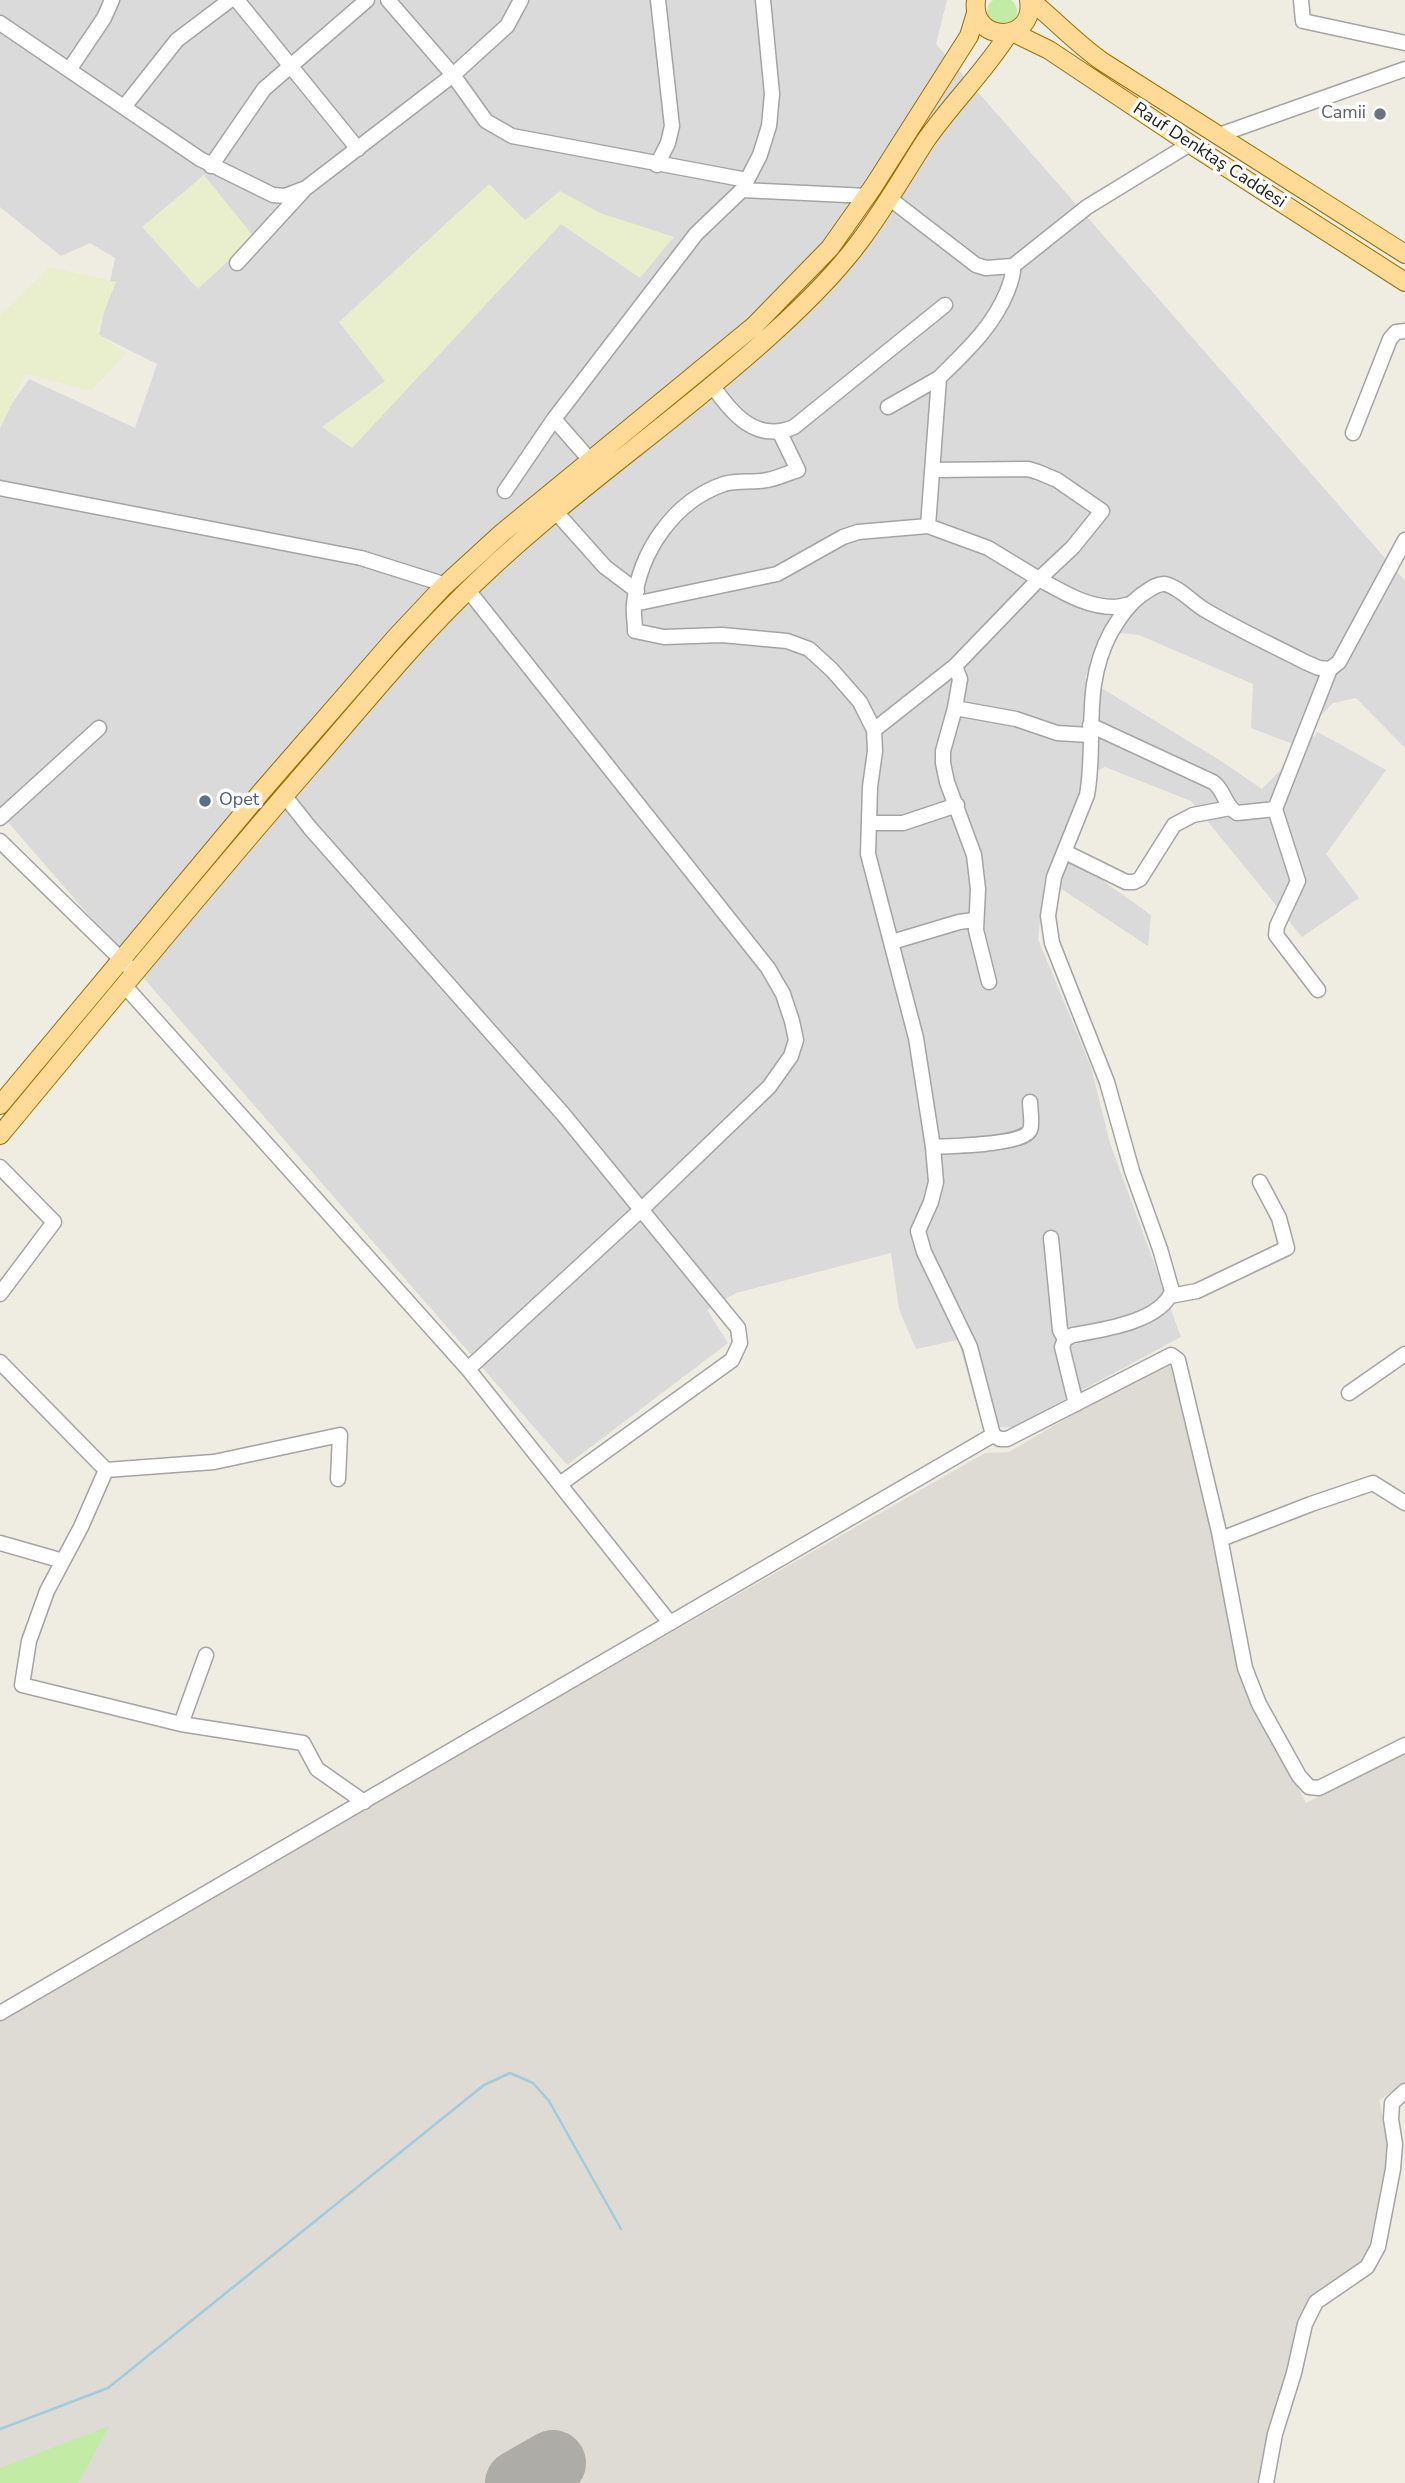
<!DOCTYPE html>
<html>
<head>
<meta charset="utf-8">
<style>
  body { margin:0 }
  canvas { display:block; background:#efece2 }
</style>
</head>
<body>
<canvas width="1405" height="2483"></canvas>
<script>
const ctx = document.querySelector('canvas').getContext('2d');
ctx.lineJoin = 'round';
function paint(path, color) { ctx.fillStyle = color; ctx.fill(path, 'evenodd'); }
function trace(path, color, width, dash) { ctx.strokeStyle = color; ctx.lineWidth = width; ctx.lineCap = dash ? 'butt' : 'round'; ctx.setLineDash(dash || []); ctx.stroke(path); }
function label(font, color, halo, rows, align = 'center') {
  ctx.font = font + ' "Nunito Sans",sans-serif'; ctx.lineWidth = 7; ctx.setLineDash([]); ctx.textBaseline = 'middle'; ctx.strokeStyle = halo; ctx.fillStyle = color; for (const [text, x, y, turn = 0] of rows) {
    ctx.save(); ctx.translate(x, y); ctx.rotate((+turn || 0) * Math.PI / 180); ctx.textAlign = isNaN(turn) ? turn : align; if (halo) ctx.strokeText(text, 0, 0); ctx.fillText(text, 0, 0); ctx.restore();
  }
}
const residential = new Path2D(`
  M0,0H947L936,44L1405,581V748L1356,698L1333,703L1293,744L1251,728L1253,684L1139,635L1103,631L1085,678L1221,761L1262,789L1318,732L1386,770L1326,854L1359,898L1302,937L1191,801L1105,767L1081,778L1080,792L1057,848L1151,915L1148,946L1045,878L1038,939L1091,1067L1110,1143L1181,1337L1013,1427L983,1428L958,1340L916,1349L899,1309L891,1253L736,1293L707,1310L728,1343L567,1465L0,813V421L29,379L135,428L157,364L99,335L115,258L90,243L61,256L0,207Z`);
const airport = new Path2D(`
  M1163,1362L1175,1365L1215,1544L1241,1678L1306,1803L1405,1754V2084L1379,2100L1389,2142L1388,2152L1367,2258L1313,2294L1300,2314L1285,2387L1260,2483H0V2020L267,1864L985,1453L1009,1452Z`);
const farmland = new Path2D(`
  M204,175L254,237L198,289L142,227Z
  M489,184L525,220L560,191L600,213L674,237L640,278L561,224L352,448L322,427L385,381L339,322Z
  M49,267L116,282L96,332L126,354L91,391L25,374L0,429V315Z`);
const grass = new Path2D(`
  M987 12a15 15 0 1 1 30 0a15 15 0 1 1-30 0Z
  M109,2426L78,2483H0V2468Z`);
const stream = new Path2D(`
  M0,2429L108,2388L484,2085L510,2073L533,2083L549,2101L621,2229`);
const runway = new Path2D(`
  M518,2483L553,2463`);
const minor = new Path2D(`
  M237,0L358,149
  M388,0L453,75L507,26L521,0
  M1301,0L1303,21L1405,43
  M0,23L200,159L273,195L285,196L306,188L453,75L486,121L512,136L747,180
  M69,70L104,18L112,0
  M124,107L177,40L230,0
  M1219,135L1405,69
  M657,165L668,143L672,126L658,0
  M211,166L264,89L367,0
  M742,190L868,196
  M889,198L976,265L986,268L1013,266L1087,207L1190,144
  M237,263L303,191
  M712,385C732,414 756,443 794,427L945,305
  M888,407L939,378
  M780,433L798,470C788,473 778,478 767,480C753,483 738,480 724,484C674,501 639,552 634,604C633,613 635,622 635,631L664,637L722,635L787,641L809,649L832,670L860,702L874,730L875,751L870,787L868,854L916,1038L933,1147L936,1182L931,1202L918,1231L924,1252L970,1347L993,1435L1000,1439H1007L1171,1355L1178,1360L1219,1532L1245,1668L1259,1704L1299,1776L1309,1787L1319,1788L1405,1745
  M1353,433L1390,339L1396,332L1405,331
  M590,460L554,419L696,234L742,190L760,155L769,126L772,94L763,0
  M932,470L1028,469L1038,472L1057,480L1102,511L1073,547L1039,579C1063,592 1086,607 1114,607C1120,607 1125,605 1130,604
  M0,488L361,558L437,582L443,587
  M505,491L554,419
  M556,512L605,567L637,591
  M634,604L777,574L843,537L858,532L928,526
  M955,666L960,679L955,708L943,751V763L947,782L974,855L978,889L976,930L989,982
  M955,708L1016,719L1057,733L1089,735
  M1090,725L1213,782C1225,790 1224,806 1237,813L1275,809
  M874,730L955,666L1039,579L988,548L928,526L939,378C966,351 992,328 1007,292C1010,283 1014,276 1013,266
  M284,795L310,828L563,1114L738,1328L740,1343L732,1360L560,1484
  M0,818L99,728
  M869,823H903L957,805
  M0,841L129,967
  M1065,852L1126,882H1134L1140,879L1174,825L1193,815L1230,808
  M892,942L959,922L974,920
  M124,985L468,1369L670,1623
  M1318,990L1276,935L1277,926L1298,881L1275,809L1330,669
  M933,1147C950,1146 1024,1145 1030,1130C1033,1123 1030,1110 1030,1102
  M0,1167L54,1222L0,1294
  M1051,1238L1060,1330L1065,1339
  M1170,1296L1197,1291L1287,1248L1279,1218L1260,1182
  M0,1362L106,1470L214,1462L340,1435L338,1479
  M468,1369L643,1208L769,1087L791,1056L796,1040L792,1021L783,994L768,968L468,590
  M1349,1393L1405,1354
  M1076,1404L1062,1347L1065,1339L1073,1335C1101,1330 1161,1322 1172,1291L1160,1249L1132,1171L1107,1082L1052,943L1048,916L1054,877L1087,795C1097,739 1081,688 1111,632C1119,618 1128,605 1141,595C1148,591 1156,583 1165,584C1179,587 1193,603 1205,610C1237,629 1272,645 1305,662L1319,668L1330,669L1339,662L1405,540
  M106,1470L81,1527L47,1591L29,1641L22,1685L181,1724L303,1743L317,1769L364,1802
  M1221,1539L1311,1504L1373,1483L1405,1503
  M0,1543L63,1561
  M181,1724L206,1655
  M0,2013L993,1435
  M1266,2483L1275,2434L1294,2373L1305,2324L1316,2302L1367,2267L1378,2247L1393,2169L1395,2144L1391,2119L1392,2103L1405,2091`);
const major = new Path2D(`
  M976,0C970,44 1036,44 1029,0
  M1030,0C1055,20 1076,43 1103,62L1405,254
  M1012,32L1049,50L1190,144L1405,282
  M0,1105L262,791L396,637L443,587L502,533L754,326L830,248L873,187L969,36L976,13
  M0,1135C103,1011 205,887 310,766C358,711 404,654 456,602C553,503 670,427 772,334C803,306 835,275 860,241C884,209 904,174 926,140C952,103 985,71 1009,33`);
const markers = [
  [1380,114,7,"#6b7280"],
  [205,801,7,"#5c6f8a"]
];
const worshipNames = [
  ["Camii",1366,114]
];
const streetNames = [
  ["Rauf Denktaş Caddesi",1209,156,33]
];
const serviceNames = [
  ["Opet",219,801]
];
paint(residential, '#dbdada');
paint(airport, '#dddbd4');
paint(farmland, '#e9efcc');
paint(grass, '#c2eba6');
trace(stream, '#a1cbde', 2.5);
trace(runway, '#adaca6', 66);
trace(minor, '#a4a4a4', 17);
trace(major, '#967100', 20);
trace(minor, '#fff', 14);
trace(major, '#ffdb97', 18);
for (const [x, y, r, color] of markers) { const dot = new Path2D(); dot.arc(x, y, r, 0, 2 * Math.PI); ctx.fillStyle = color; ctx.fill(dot); trace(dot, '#fff', 2.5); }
label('18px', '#5b616d', '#fff', worshipNames, 'right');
label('18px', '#1d1d1d', '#fff', streetNames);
label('18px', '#4e5e75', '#fff', serviceNames, 'left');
</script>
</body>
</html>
